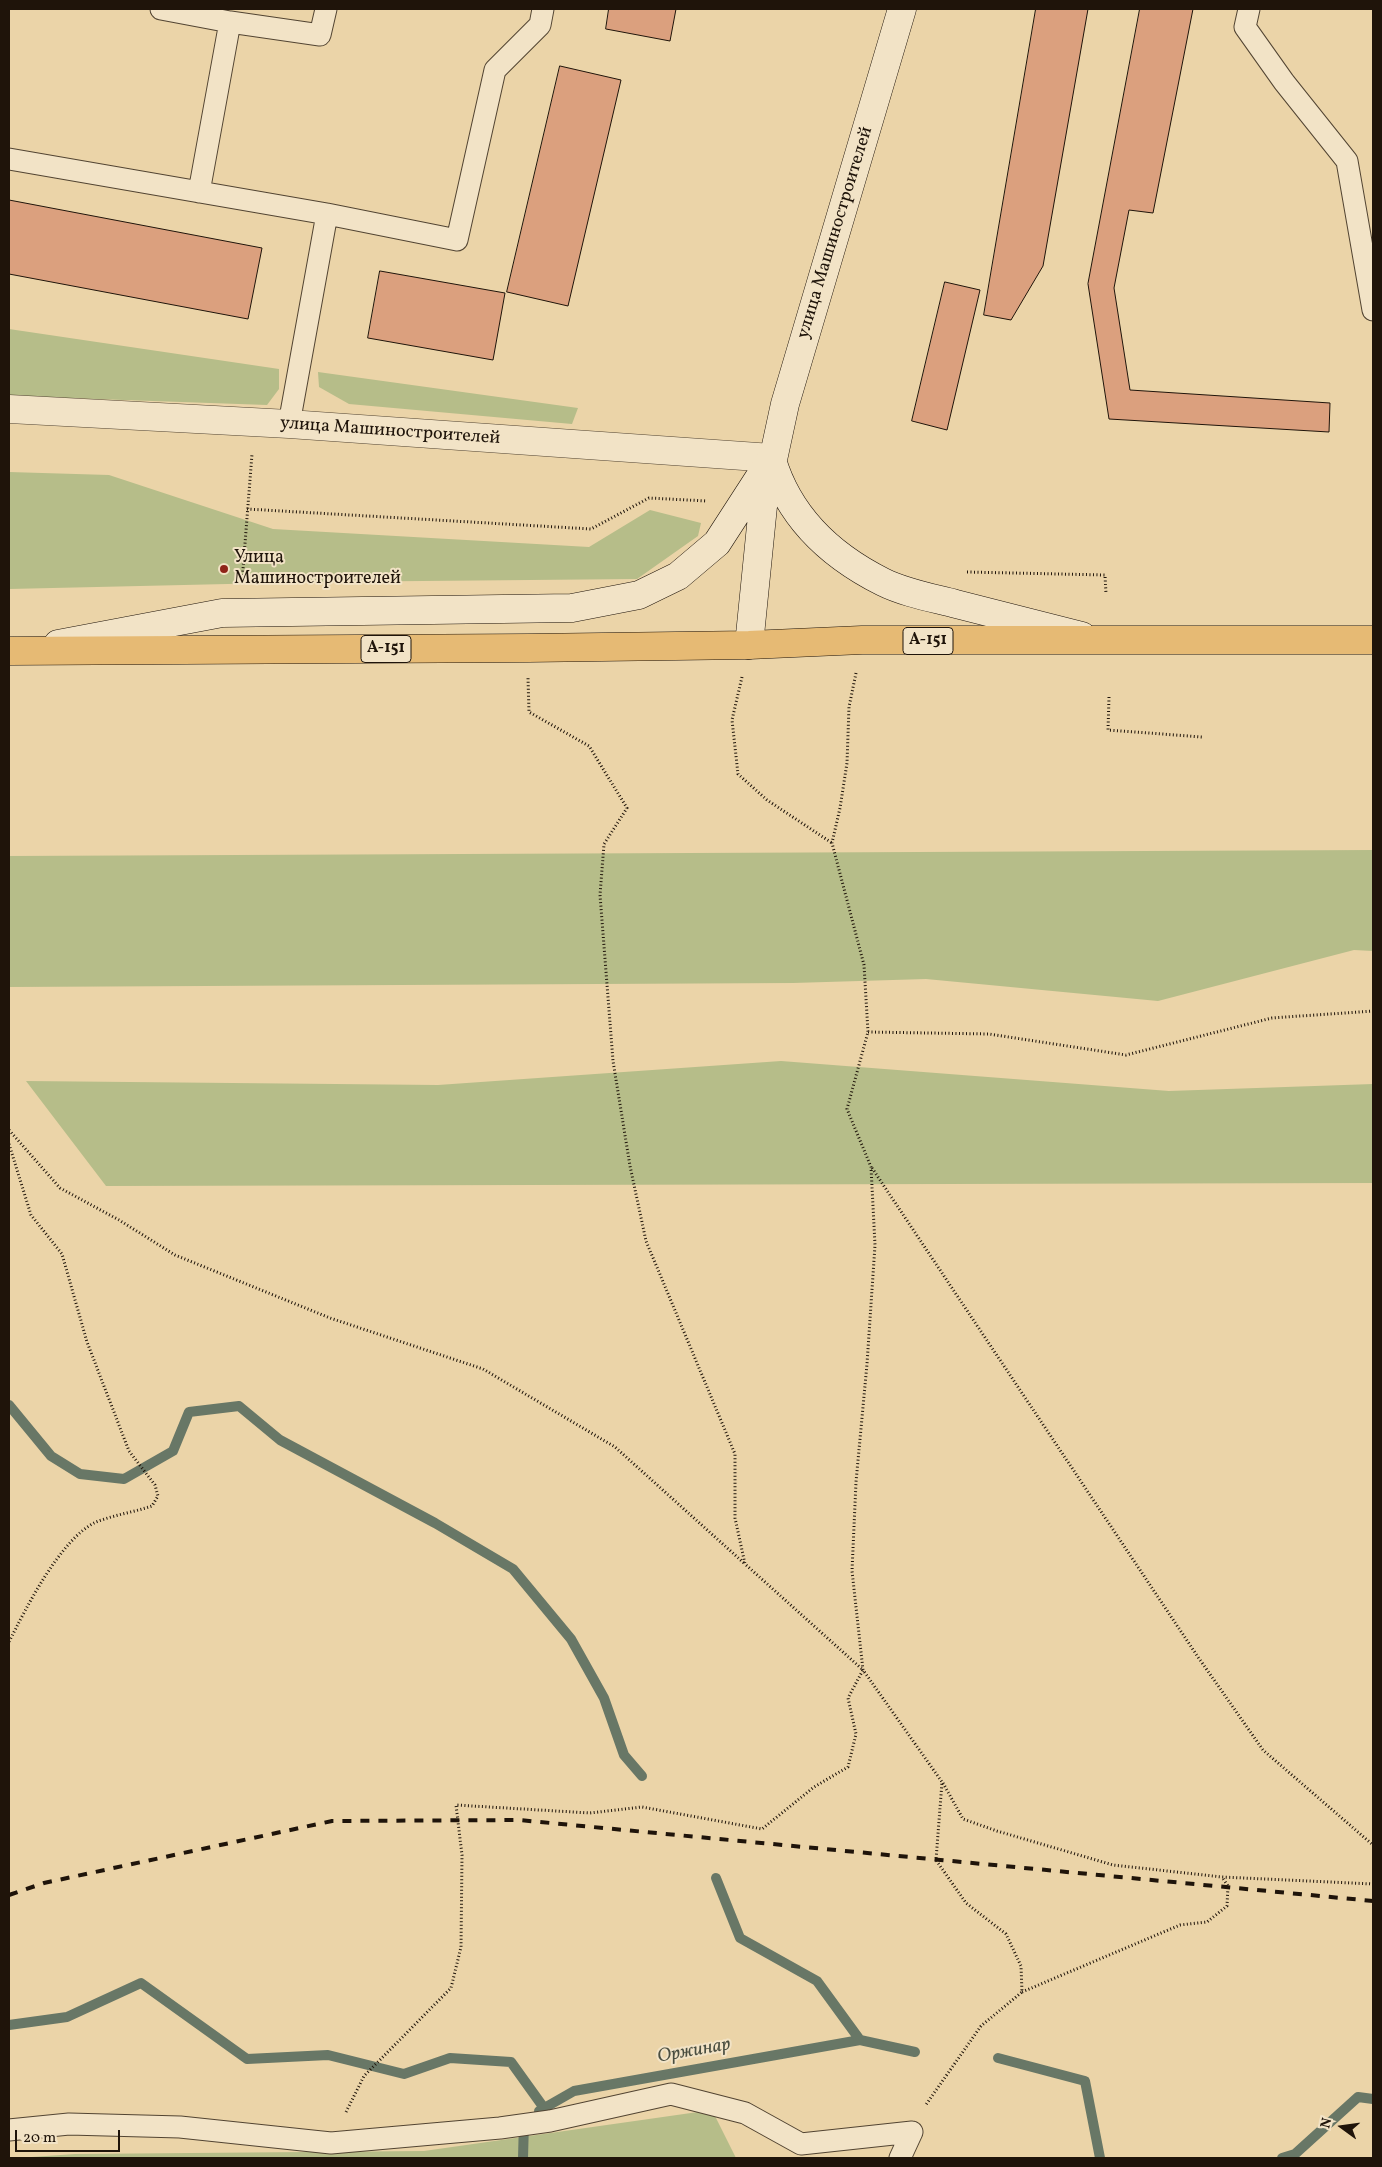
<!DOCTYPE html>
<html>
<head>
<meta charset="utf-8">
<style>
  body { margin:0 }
  #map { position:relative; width:1382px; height:2167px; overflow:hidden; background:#ebd4a8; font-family:Vollkorn,serif }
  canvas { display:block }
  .frame { position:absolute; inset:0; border:10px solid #1f140a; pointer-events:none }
  .north { position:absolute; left:1317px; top:2102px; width:50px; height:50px; -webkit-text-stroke:4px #f2e3c6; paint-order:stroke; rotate:284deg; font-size:14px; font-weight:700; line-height:20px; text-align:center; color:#1f140a }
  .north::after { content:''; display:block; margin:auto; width:18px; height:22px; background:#1f140a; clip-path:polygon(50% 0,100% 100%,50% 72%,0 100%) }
  .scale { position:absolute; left:15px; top:2130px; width:105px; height:22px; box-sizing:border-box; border:2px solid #1f140a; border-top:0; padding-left:6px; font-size:15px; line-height:18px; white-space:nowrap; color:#1f140a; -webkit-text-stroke:4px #f2e3c6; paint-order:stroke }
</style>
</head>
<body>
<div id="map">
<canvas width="1382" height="2167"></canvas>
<div class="frame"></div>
<div class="north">N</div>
<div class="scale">20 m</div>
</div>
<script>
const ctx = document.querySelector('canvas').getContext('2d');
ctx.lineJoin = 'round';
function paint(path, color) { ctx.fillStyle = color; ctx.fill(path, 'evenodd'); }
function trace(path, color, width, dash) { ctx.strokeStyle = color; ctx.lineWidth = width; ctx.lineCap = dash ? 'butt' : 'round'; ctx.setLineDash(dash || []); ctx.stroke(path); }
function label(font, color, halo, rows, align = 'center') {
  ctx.font = font + ' Vollkorn,serif'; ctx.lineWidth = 4; ctx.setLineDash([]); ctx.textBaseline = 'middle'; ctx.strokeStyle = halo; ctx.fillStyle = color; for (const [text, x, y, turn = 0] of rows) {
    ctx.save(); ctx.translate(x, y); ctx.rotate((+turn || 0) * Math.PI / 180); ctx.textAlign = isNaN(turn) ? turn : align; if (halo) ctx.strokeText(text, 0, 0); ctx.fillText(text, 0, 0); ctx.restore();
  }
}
const green = new Path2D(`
  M9,329L279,369V389L267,405L9,396Z
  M318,372L578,408L572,424L349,404L319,387Z
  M9,472L109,475L273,529L589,547L650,510L701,523L698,536L637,579L315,582L9,589Z
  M1373,850V951L1354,950L1158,1001L926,979L793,983L9,987V856Z
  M781,1061L1169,1091L1373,1084V1183L106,1186L26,1081L438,1085Z
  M712,2110L736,2158H17L75,2154L424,2151Z`);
const stream = new Path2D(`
  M9,1405L51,1456L80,1474L124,1479L173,1451L189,1412L239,1406L280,1440L435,1523L513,1569L571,1639L604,1698L624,1755L642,1776
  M716,1878L740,1938L817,1981L860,2040
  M9,2025L67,2017L141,1983L247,2059L328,2055L404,2074L450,2058L511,2062L544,2108
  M998,2058L1085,2081L1100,2158
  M539,2111L574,2091L860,2040L915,2052
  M523,2158L524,2122
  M1282,2158L1295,2154L1358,2097L1373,2099`);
const building = new Path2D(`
  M609,9H676L670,41L606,29Z
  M1036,9H1088L1043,266L1011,320L984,315Z
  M1140,9H1193L1153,213L1129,210L1114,288L1130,390L1330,403L1329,432L1109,419L1088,284Z
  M560,66L621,80L568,306L507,292Z
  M9,200L262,248L248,319L9,274Z
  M380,271L505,293L493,360L368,338Z
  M945,282L980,290L947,430L912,421Z`);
const path = new Path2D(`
  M247,509L591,529L649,498L707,501
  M967,572L1105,575L1106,594
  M242,582L252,454
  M856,673L849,707L847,763L840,808L832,843L864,965L868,1032L847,1109L871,1167L875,1245L867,1364L856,1482L852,1571L863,1670L942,1782L936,1860L966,1903L1006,1934L1021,1966L1022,1992L981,2026L925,2106
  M742,677L732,720L738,774L767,800L832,843
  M1109,697L1108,730L1202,737
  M868,1032L989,1034L1126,1055L1272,1018L1373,1011
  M9,1130L60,1188L119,1220L175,1255L330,1318L483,1369L615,1447L745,1564
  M9,1144L31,1215L62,1254L87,1342L129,1451L155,1485L158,1496L152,1506C134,1512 114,1515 96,1522C61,1538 26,1608 9,1642
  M872,1168L1198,1657L1263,1750L1373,1845
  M943,1783L963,1819L997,1831L1113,1865L1222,1877L1373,1884
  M1022,1992L1180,1925L1207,1922L1227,1906L1228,1886L1222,1877
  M346,2112L364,2076L451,1988L461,1947L462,1855L456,1805L590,1813L642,1807L762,1829L814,1787L848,1767L856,1734L848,1698L863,1670L745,1564L735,1518V1454L646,1241L630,1166L613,1061L600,895L604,844L627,808L589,746L529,712L528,678`);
const lane = new Path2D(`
  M161,9L230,22L199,192
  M1249,9L1245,27L1284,82L1347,161L1373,310
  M230,22L320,35L326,9
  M9,159L327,214
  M289,424L327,214L457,240L495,70L540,25L543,9
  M9,2130L69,2124L180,2127L331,2143L500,2128L550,2121L671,2094L745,2113L801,2144L912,2132
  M900,2158L912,2132`);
const street = new Path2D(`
  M9,409L289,424L772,458`);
const secondary = new Path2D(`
  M772,460C789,517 831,556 883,582C905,593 933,598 956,604C998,615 1040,625 1082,636
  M58,644L222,613L572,608L639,595L678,576L717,543L772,458
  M749,645L763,506L785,404L902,9`);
const highway = new Path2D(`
  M9,651L528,648L749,645L862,640H1373`);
const rail = new Path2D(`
  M9,1895L44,1883L332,1821L519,1820L1373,1901`);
const markers = [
  [224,569,5,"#8f2418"]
];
const shields = [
  [928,641,50],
  [386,649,50]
];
const shieldNames = [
  ["А-151",928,641],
  ["А-151",386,649]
];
const streetNames = [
  ["улица Машиностроителей",836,233,-73],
  ["улица Машиностроителей",390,432,4]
];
const poiNames = [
  ["Улица",234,559],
  ["Машиностроителей",234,580]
];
const waterNames = [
  ["Оржинар",694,2052,-10]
];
paint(green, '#b6bd89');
trace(stream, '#687766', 10);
paint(building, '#dba07e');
trace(building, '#1f140a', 1);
trace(lane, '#524432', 23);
trace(street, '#524432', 29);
trace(secondary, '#1f140a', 29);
trace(highway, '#1f140a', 29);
trace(path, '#1f140a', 3, [1, 2.5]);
trace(lane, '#f2e3c6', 21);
trace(street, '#f2e3c6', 28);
trace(secondary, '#f2e3c6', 28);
trace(highway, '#e6ba74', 28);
trace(rail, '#1f140a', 4, [9, 9]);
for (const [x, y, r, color] of markers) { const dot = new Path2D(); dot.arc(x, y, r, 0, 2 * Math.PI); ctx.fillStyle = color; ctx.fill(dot); trace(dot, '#f2e3c6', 2); }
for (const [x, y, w] of shields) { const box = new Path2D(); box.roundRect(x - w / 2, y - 13.5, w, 27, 4); ctx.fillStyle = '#f2e3c6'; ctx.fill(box); trace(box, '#1f140a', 1); }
label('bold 16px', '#1f140a', null, shieldNames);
label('18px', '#1f140a', '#f2e3c6', streetNames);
label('18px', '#1f140a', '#f2e3c6', poiNames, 'left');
label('italic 19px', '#4a4e40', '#f2e3c6', waterNames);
</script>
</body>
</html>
